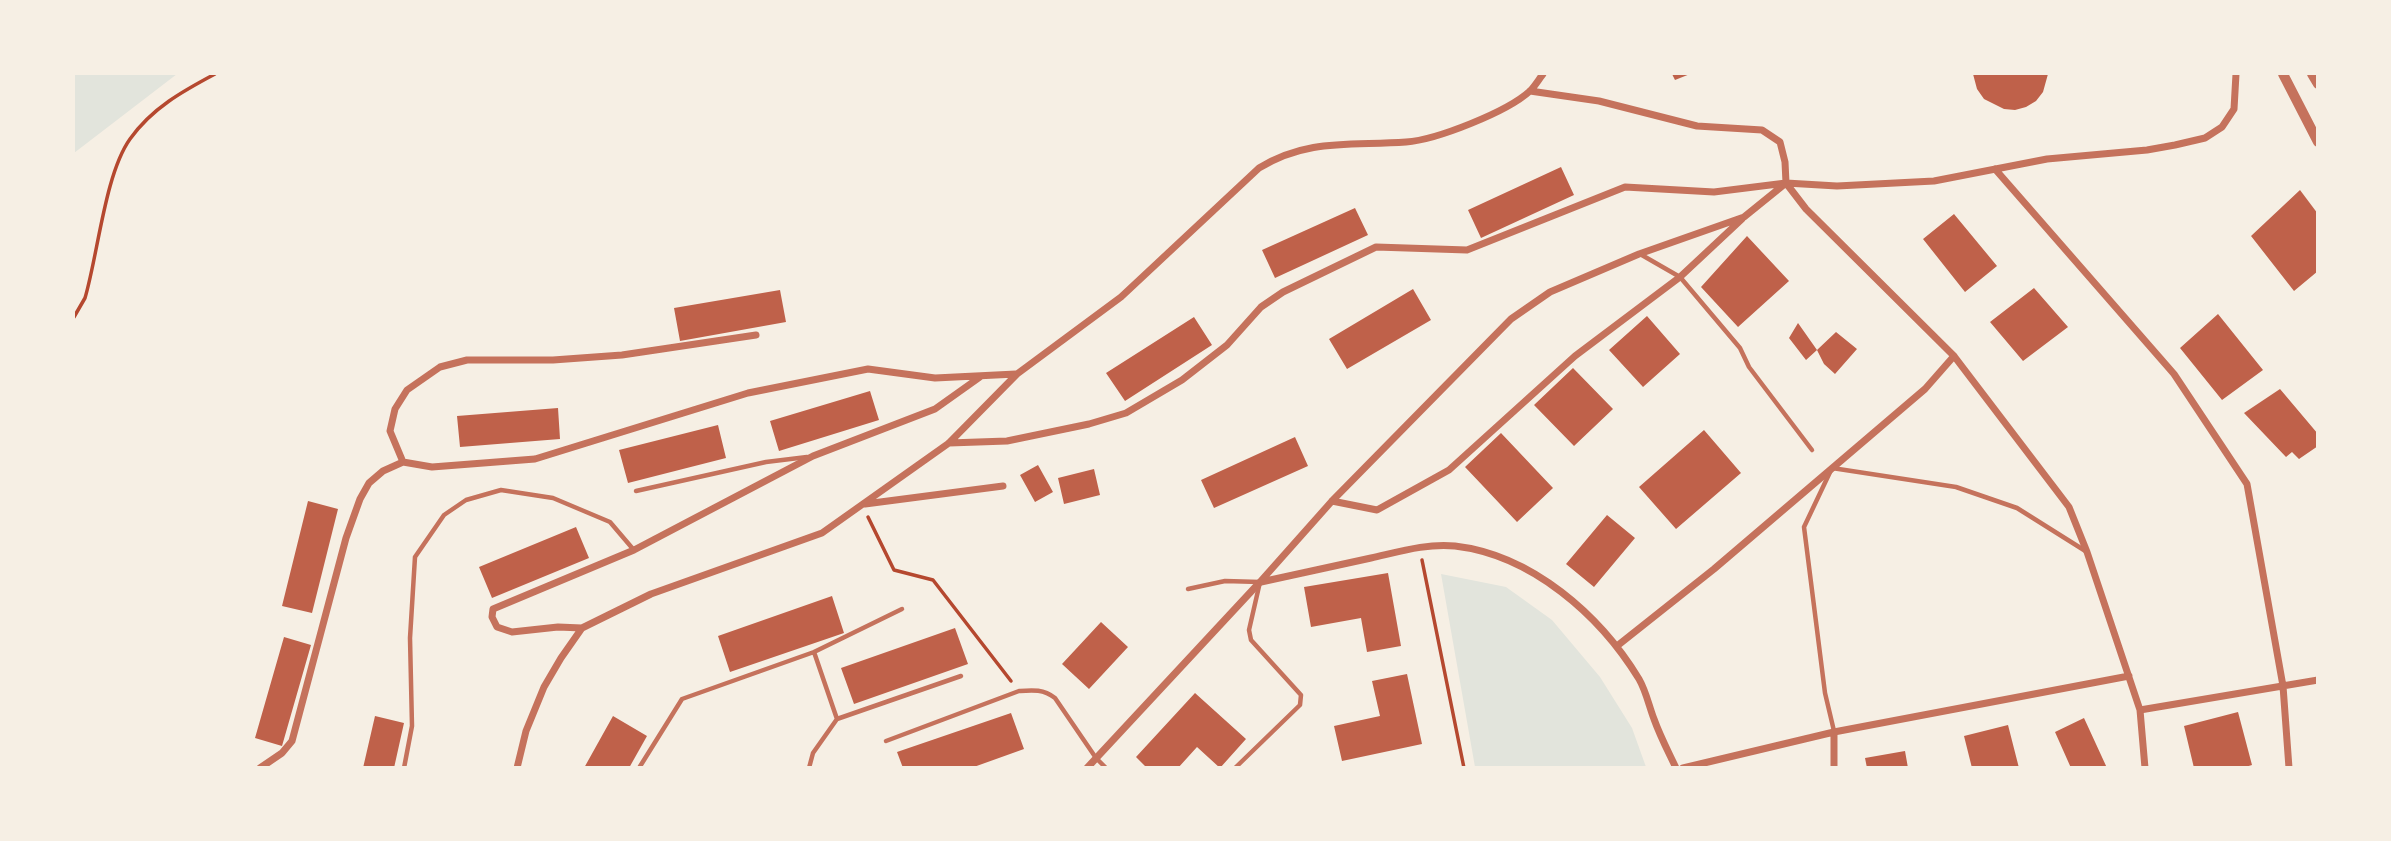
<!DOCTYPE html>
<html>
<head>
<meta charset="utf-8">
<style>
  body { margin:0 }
  #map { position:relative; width:2391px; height:841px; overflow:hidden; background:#f6efe4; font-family:"IBM Plex Sans",sans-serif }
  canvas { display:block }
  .frame { position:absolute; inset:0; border:75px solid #f6efe4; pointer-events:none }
</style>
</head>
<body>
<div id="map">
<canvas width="2391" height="841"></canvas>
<div class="frame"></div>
</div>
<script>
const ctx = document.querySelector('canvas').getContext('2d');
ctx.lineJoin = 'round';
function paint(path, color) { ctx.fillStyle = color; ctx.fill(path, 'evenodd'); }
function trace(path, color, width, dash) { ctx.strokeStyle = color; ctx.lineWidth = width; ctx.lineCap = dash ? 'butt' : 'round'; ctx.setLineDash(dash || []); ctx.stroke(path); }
const green = new Path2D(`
  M74,74H177L74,153Z
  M1441,574L1506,587L1552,620L1600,677L1632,728L1646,767H1475Z`);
const building = new Path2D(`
  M1672,74H1690L1675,80Z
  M1973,74H2048L2043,92L2036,101L2026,107L2015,110L2004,109L1984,99L1977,89Z
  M1561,167L1574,195L1481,238L1468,210Z
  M2300,190L2318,214V271L2294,291L2251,236Z
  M1355,208L1368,235L1275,278L1262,250Z
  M1954,214L1997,266L1965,292L1923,239Z
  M1747,236L1789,281L1738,327L1701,287Z
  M2034,288L2068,327L2023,361L1990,322Z
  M1413,289L1431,320L1347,369L1329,339Z
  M780,290L786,322L680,341L674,308Z
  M2218,314L2263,370L2222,400L2180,348Z
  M1647,316L1680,354L1643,387L1609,350Z
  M1194,317L1212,345L1125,401L1106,373Z
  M1798,323L1817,350L1836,332L1857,349L1835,374L1824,364L1817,350L1806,360L1789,338Z
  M1573,368L1613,409L1574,446L1534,405Z
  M2280,389L2318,434V446L2299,459L2292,452L2286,457L2244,413Z
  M870,391L879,420L779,451L770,421Z
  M558,408L560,439L460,447L457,416Z
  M718,425L726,458L628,483L619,450Z
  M1704,430L1741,473L1676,529L1639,487Z
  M1501,433L1553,488L1517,522L1465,467Z
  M1295,437L1308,466L1214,508L1201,480Z
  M1038,465L1053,492L1035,502L1020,475Z
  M1094,469L1100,495L1064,504L1058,478Z
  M308,501L338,509L312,613L282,606Z
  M1607,515L1635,538L1594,587L1566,564Z
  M576,527L589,558L492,598L479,567Z
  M1388,573L1401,646L1367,652L1361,618L1311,627L1304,587Z
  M832,596L844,633L730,672L718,636Z
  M1101,622L1128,647L1089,689L1062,664Z
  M955,628L968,664L854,704L841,668Z
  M284,637L311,645L282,746L255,738Z
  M1407,674L1422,744L1342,761L1334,726L1380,716L1372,681Z
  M1195,693L1246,739L1220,768L1197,747L1178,768H1147L1136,757Z
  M2238,712L2252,765L2242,768H2194L2184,726Z
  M1011,713L1024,749L971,768H903L897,752Z
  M375,716L404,723L394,768H363Z
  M613,716L647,736L629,768H584Z
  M2084,718L2107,768H2071L2055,732Z
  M2008,725L2019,768H1972L1964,736Z
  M1905,751L1908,768H1867L1865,758Z`);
const path = new Path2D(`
  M74,317L85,298C98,254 105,174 130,139C152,108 183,91 215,74
  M868,517L894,570L933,580L1011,681
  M1422,560L1464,768`);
const service = new Path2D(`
  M1640,254L1680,277L1740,348L1749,367L1812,450
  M636,491L766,462L807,457
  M1188,589L1225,581L1260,582L1249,630L1251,640L1301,695L1300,705L1235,768
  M814,652L902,609
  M1834,731L1825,693L1804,527L1832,468L1956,487L2017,508L2087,552
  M886,741L1019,691C1033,690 1043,689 1055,698L1096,758L1106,768
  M404,768L412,726L410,638L415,557L444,515L466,500L501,490L553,498L610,522L633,549
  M639,768L682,699L814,652L837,719
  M809,768L813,753L837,719L961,676`);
const minor = new Path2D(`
  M1995,169L2174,374L2247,484L2283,686L2289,768
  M1786,183L1806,209L1954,356L2069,507L2087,552L2140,710
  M949,443L1007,441L1089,424L1126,413L1182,380L1227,345L1261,307L1283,292L1376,247L1467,250L1625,187L1714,192L1786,183L1837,186L1934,181L2047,159L2147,150L2175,145L2205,138L2222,127L2234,109L2236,74
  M403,462L390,431L395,409L407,390L440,367L467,360H553L622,355L756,335
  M1332,501L1377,510L1449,470L1575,356L1680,277L1742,219
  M865,504L1003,486
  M1261,582C1298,574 1334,566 1371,558C1398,552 1427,543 1455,546C1532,555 1600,615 1639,679C1646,691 1649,706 1654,719C1660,736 1668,751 1676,768
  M582,628L558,627L512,632L497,627L492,617L493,609L634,550L813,456L935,409L980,377
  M1617,646L1714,569L1925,389L1954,356
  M260,768L282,753L292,741L346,538L360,499L369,483L383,471L403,462L432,467L535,459L748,393L868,369L935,378L1016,374
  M517,768L526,731L544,687L561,658L582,628L651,594L822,533L949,443L1017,374L1121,297L1259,168C1308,138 1351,146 1406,142C1436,140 1507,112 1530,91C1535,86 1539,79 1543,74
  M1087,768L1260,582L1332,501L1511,319L1550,292L1639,254L1744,217L1786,183L1785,162L1780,142L1762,130L1697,126L1599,101L1530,91
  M1683,768L1834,732L2129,676
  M1834,768V732
  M2145,768L2140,710L2318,680`);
const tertiary = new Path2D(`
  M2283,74L2318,142
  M2312,74L2318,84`);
paint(green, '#e2e4dc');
paint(building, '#bf614a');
trace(path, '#b5482f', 3.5);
trace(service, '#c5725c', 4.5);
trace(minor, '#c5725c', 7);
trace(tertiary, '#c5725c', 10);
</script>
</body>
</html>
